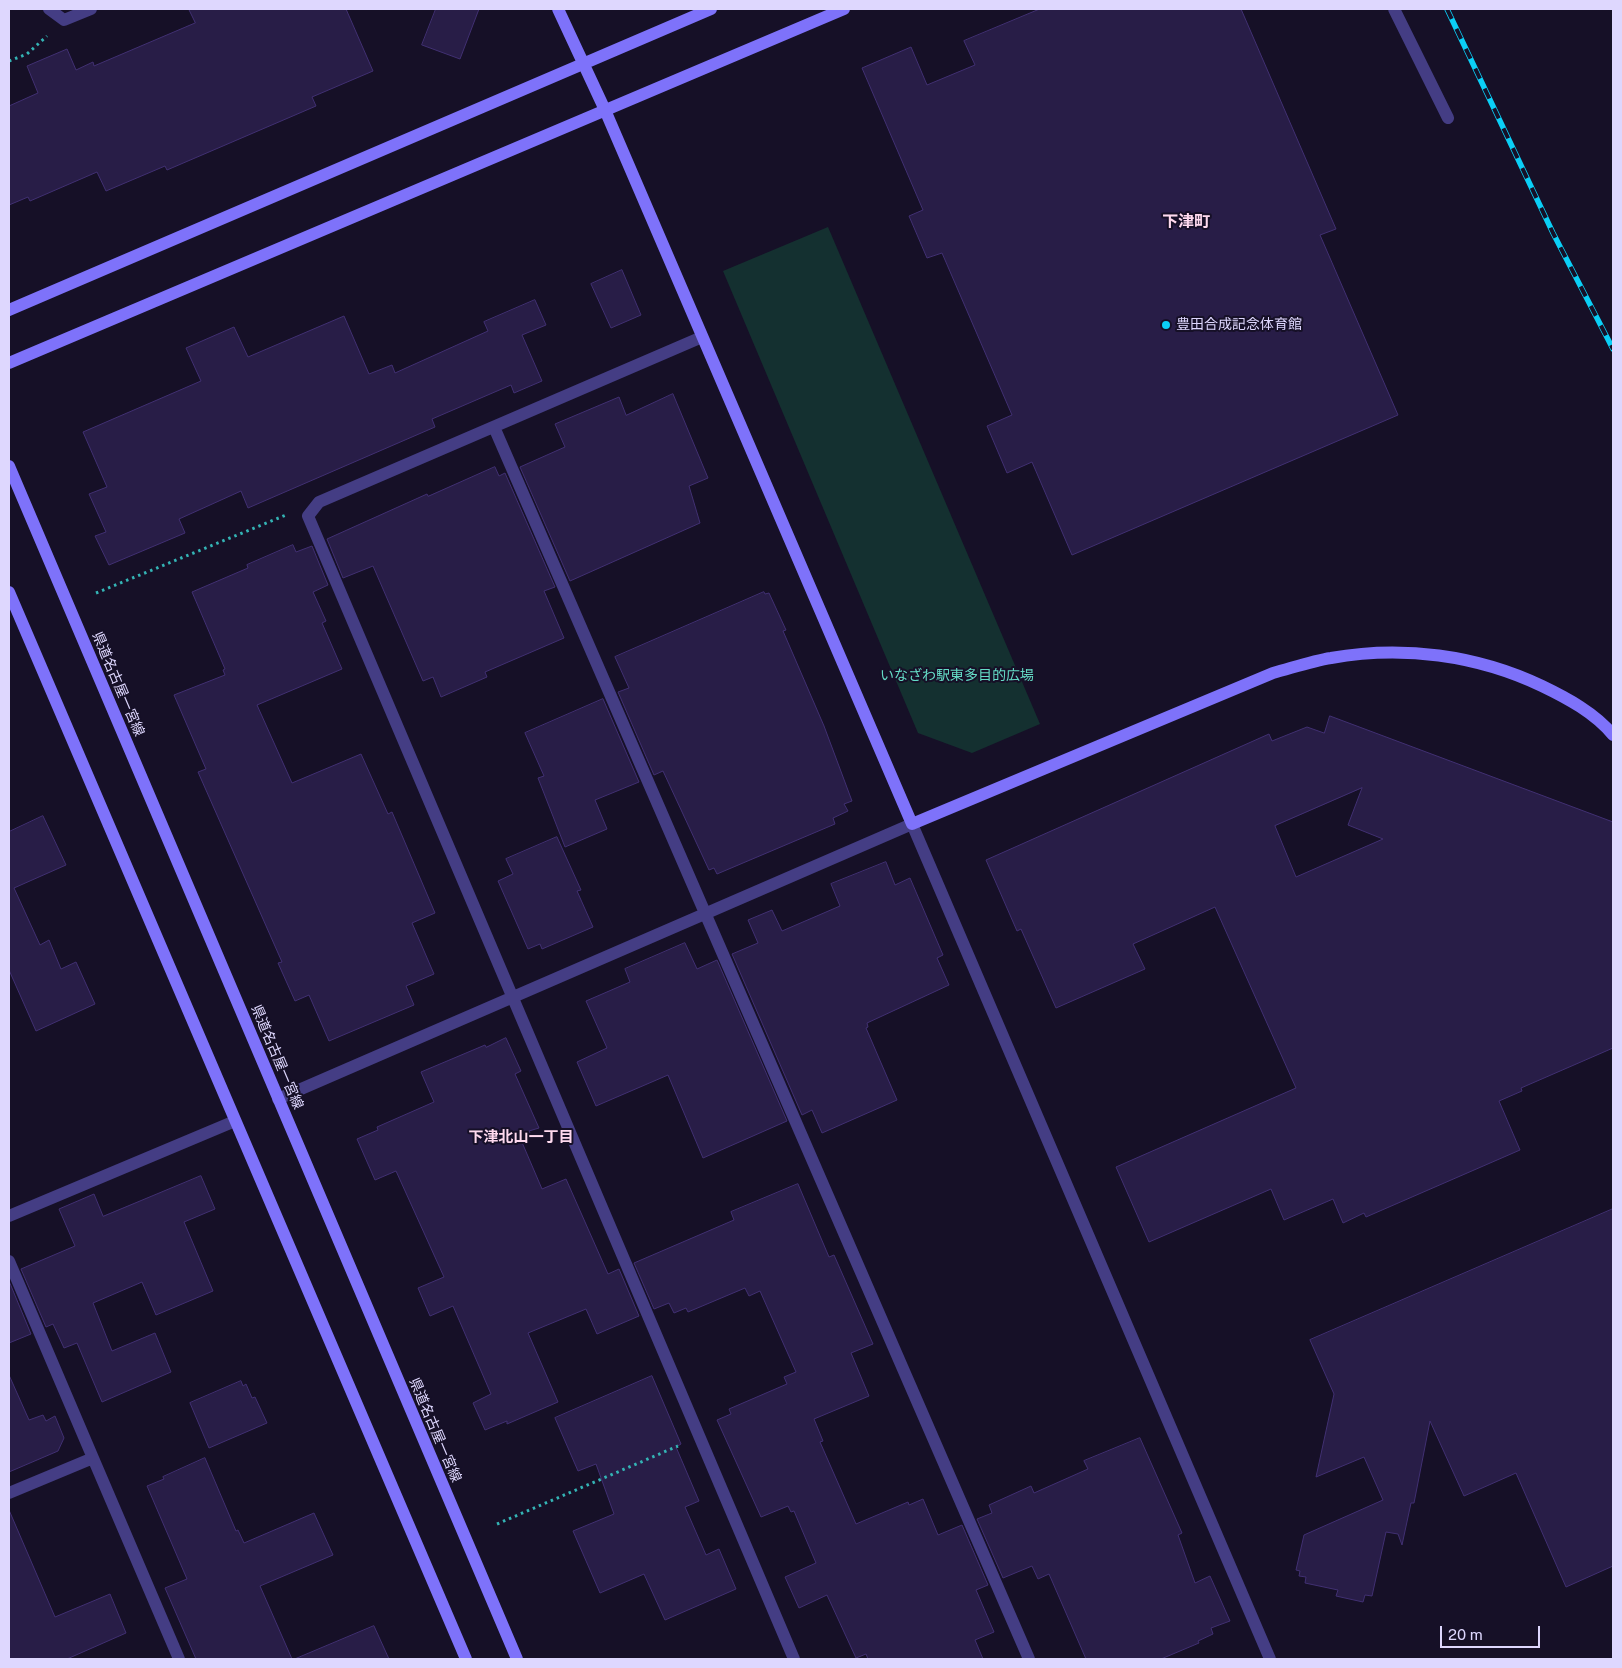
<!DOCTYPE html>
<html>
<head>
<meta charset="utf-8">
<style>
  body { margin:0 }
  #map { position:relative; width:1622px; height:1668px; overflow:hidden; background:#161027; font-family:"Public Sans",sans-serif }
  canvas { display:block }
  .frame { position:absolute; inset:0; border:10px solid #ded7fe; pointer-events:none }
  .scale { position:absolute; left:1440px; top:1626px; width:100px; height:22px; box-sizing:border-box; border:2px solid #ded7fe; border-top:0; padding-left:6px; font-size:15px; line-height:18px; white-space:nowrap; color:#ded7fe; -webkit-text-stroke:4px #161027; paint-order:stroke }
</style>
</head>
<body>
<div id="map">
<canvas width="1622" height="1668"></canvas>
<div class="frame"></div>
<div class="scale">20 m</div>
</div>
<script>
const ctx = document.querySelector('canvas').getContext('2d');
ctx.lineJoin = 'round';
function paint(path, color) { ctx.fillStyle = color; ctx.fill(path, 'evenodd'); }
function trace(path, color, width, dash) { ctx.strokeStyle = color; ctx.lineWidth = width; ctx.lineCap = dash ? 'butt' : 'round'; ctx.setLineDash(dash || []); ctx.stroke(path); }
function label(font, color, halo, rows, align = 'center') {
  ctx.font = font + ' "Public Sans","Noto Sans JP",sans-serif'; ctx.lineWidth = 4; ctx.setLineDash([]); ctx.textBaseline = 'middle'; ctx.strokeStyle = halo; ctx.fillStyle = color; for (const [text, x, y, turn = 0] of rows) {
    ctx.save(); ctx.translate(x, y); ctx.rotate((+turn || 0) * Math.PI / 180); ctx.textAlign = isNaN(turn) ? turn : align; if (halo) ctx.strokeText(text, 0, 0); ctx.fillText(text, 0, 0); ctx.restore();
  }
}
const green = new Path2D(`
  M828,227L1040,724L972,753L918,733L723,271Z`);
const building = new Path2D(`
  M189,9H346L373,71L312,97L316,106L167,170L165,166L106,191L97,172L30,201L28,197L9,205V106L38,93L27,66L67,49L76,70L93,62L94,66L195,23Z
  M436,9H479L460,59L422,45Z
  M1040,9H1241L1336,229L1320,235L1398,415L1072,555L1032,462L1007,473L987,426L1012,415L942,253L927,258L909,216L923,210L862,68L911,47L927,85L975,65L964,41Z
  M622,270L641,315L611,328L591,284Z
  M535,300L546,325L522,335L542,381L514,393L511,385L432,419L435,427L248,508L241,491L179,519L185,533L109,565L95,536L106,532L89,494L107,487L83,432L201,381L186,348L234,327L248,357L344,316L369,374L392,365L395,373L488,331L484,322Z
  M673,394L708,478L689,486L700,523L570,581L520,467L565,447L555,424L619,397L626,415Z
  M495,467L499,476L505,473L555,587L544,591L564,638L485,672L487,677L441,697L433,677L423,681L373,566L343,578L327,539L427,494L428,496Z
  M293,545L296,552L312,546L328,585L313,592L326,621L322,623L342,669L257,705L292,783L361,754L388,814L392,812L435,913L412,923L434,974L406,986L414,1005L329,1041L309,995L295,1001L278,963L282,962L198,772L206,769L174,695L225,675L223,670L225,669L192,592L248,568L247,565Z
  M764,592L765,594L769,593L786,630L783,631L824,726L852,801L844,804L848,811L833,818L835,824L717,874L714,868L709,870L663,771L654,775L618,692L629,688L615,657Z
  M603,699L639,782L595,800L607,829L565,847L538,778L544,776L525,733Z
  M1330,716L1613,822V1048L1521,1088L1522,1091L1499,1101L1520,1150L1366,1217L1364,1213L1343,1223L1333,1199L1284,1220L1271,1189L1149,1242L1116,1167L1296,1088L1215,907L1133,944L1145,969L1056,1008L1021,929L1017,931L986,860L1269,734L1272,741L1307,727L1324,733ZM1362,788L1348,825L1383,839L1296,877L1275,826Z
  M43,816L66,865L14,888L40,945L49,940L61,969L76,962L95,1004L36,1031L9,970V832Z
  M557,837L581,890L577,891L593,927L542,949L540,944L528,949L498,881L513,874L506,859Z
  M886,862L895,885L910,878L943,955L937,958L949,985L867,1023L868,1027L866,1028L897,1100L822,1133L812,1110L802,1115L732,954L758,943L748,920L772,910L782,931L840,906L831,884Z
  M685,943L697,969L717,960L787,1121L703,1158L668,1075L596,1106L577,1062L607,1048L586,1001L630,982L625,969Z
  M506,1038L521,1071L515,1074L539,1128L529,1131L531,1135L521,1140L542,1189L566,1179L608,1274L619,1269L639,1316L597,1334L586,1309L528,1333L558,1402L507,1424V1421L485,1430L473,1403L491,1394L453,1306L430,1316L418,1288L444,1277L396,1171L375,1180L357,1139L378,1130L377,1127L434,1102L421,1072L485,1045L486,1047Z
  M201,1176L215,1209L184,1222L213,1291L156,1315L142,1282L93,1303L112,1351L155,1333L171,1372L102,1402L77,1343L64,1348L53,1324L46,1327L21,1269L75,1246L59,1209L94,1194L103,1216Z
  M798,1184L829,1257L834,1255L873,1344L851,1353L869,1396L814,1419L823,1441L820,1442L856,1524L908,1502L909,1505L923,1499L938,1535L962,1525L988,1585L976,1590L994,1632L975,1640L983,1659H868L866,1654L856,1658L827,1595L799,1608L785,1577L816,1563L794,1511L791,1512L788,1506L761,1517L717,1420L731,1414L729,1409L787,1384L784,1377L796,1372L760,1291L749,1296L745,1288L688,1312L686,1308L674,1313L669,1303L654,1309L634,1263L734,1220L731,1212Z
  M1613,1209V1566L1566,1587L1516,1473L1464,1496L1430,1421L1414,1503H1411L1402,1545L1398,1534L1386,1532L1372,1596L1365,1595L1363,1602L1336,1596L1338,1590L1305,1583L1306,1577L1299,1576L1300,1571L1296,1570L1304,1535L1383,1500L1364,1457L1316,1477L1334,1394L1310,1340Z
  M9,1281L31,1334L9,1343Z
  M9,1375L29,1420L43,1415L46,1421L55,1416L64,1438L58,1451L9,1472Z
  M652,1376L681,1444L676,1447L699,1501L685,1507L706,1555L719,1549L736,1589L665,1620L644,1574L600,1593L573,1531L614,1514L596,1464L578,1471L555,1418Z
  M241,1381L243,1386L246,1384L252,1398L255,1397L267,1423L209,1448L190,1403Z
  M1140,1438L1182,1533L1178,1535L1195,1583L1210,1576L1230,1621L1211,1628L1213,1634L1198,1641L1199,1643L1161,1659H1086L1049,1574L1038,1579L1032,1566L1003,1578L977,1519L992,1513L989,1505L1031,1486L1034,1493L1088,1469L1084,1461Z
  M205,1458L236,1531L238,1530L244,1543L314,1513L333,1555L260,1586L292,1659H196L165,1588L187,1579L147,1486L164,1479L163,1477Z
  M9,1510L55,1617L110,1594L126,1633L67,1659H9Z
  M374,1626L389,1659H295Z`);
const path = new Path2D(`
  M9,61L27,54L47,36
  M96,593L286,515
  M497,1524L678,1446`);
const lane = new Path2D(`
  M1394,9L1448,118`);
const street = new Path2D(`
  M49,9L64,20L91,9
  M702,337L319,502L308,516L794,1659
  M494,427L1029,1659
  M278,1099L912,824L1270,1659
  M9,1216L235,1121
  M9,1261L93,1458
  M9,1493L93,1458L179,1659`);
const secondary = new Path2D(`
  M558,9L605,110L912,824L1273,673C1292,668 1312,661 1331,658C1402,645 1477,655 1542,686C1567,698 1595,713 1613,735
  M9,310L711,9
  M9,363L844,9
  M9,466L517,1659
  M9,592L466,1659`);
const rail = new Path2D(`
  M1447,9L1553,233L1613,349`);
const markers = [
  [1166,325,5,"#0bcff6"]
];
const poiNames = [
  ["豊田合成記念体育館",1176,325]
];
const parkNames = [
  ["いなざわ駅東多目的広場",957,676]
];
const streetNames = [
  ["県道名古屋一宮線",118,684,67],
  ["県道名古屋一宮線",277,1057,67],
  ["県道名古屋一宮線",435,1430,67]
];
const neighbourhoodNames = [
  ["下津北山一丁目",521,1137]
];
const quarterNames = [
  ["下津町",1186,222]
];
paint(green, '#143030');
paint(building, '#281d47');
trace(building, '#413072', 1);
trace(path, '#34b4b5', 3, [2.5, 4]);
trace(lane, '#443d84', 12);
trace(street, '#443d84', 12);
trace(secondary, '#7e72fa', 12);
trace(rail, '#0bcff6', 5.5);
trace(rail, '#161027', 4, [11]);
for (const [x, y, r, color] of markers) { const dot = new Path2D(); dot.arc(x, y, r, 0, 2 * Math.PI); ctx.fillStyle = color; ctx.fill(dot); trace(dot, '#161027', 2); }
label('14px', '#ded7fe', '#161027', poiNames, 'left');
label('14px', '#65dcc6', '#161027', parkNames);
label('14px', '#ded7fe', '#161027', streetNames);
label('bold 15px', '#fed9ee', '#161027', neighbourhoodNames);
label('bold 16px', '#fed9ee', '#161027', quarterNames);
</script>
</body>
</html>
